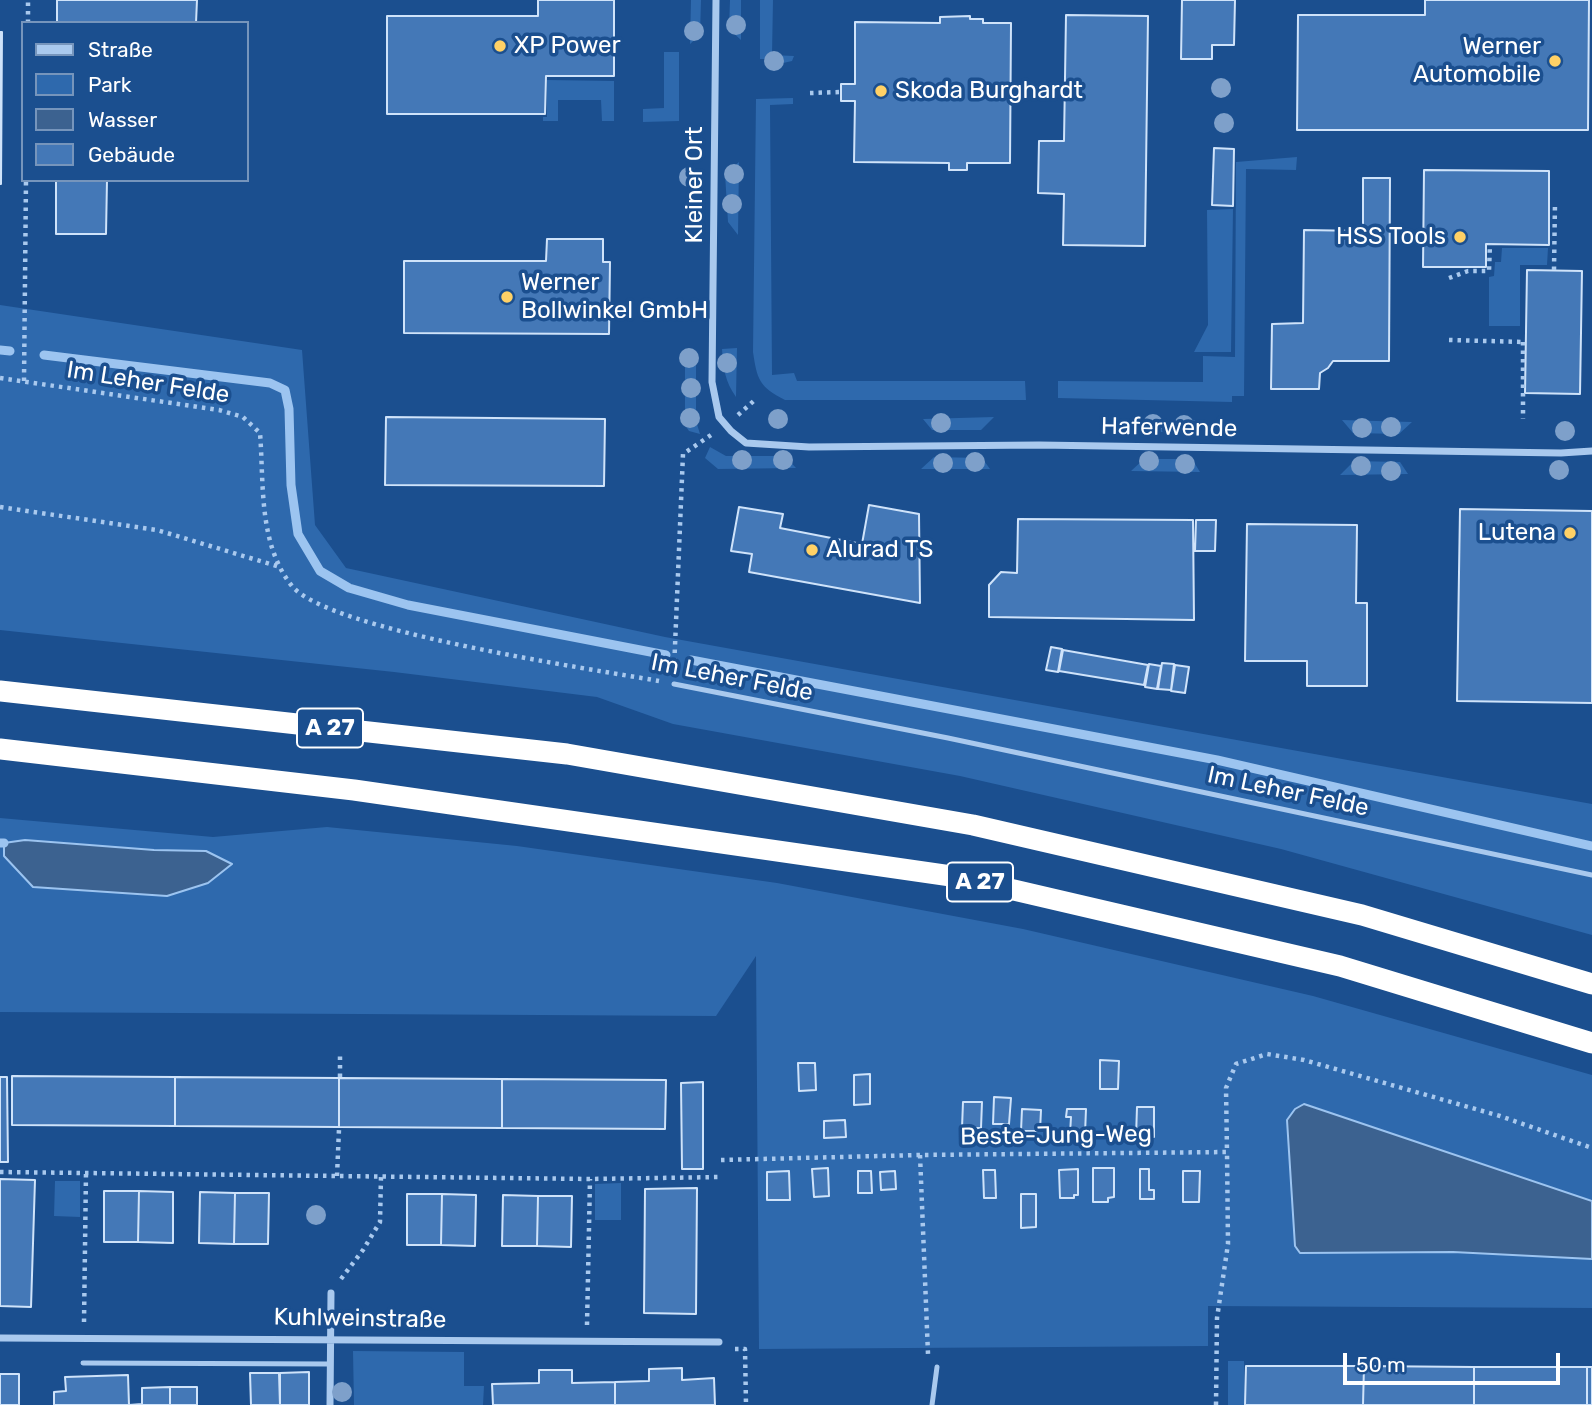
<!DOCTYPE html>
<html>
<head>
<meta charset="utf-8">
<style>
  body { margin:0 }
  #map { position:relative; width:1592px; height:1405px; overflow:hidden; background:#1b4f8f; font-family:Rubik,sans-serif }
  canvas { display:block }
  .legend { position:absolute; left:21px; top:21px; width:228px; height:161px; box-sizing:border-box; background:#1b4f8f; border:2px solid #7695bc; margin:0; padding:9px 12px; list-style:none; font-size:21px; color:#fff }
  .legend li { display:flex; align-items:center; gap:14px; height:35px }
  .legend b { width:35px; border:2px solid #7695bc }
  .scale { position:absolute; left:1343px; top:1353px; width:217px; height:32px; box-sizing:border-box; border:4px solid #fff; border-top:0; padding-left:9px; font-size:21px; line-height:24px; white-space:nowrap; color:#fff; -webkit-text-stroke:5px #1b4f8f; paint-order:stroke }
</style>
</head>
<body>
<div id="map">
<canvas width="1592" height="1405"></canvas>
<ul class="legend">
<li><b style="height:9px;background:#a9c9ee"></b>Straße</li>
<li><b style="height:19px;background:#2e69ad"></b>Park</li>
<li><b style="height:19px;background:#3c6290"></b>Wasser</li>
<li><b style="height:19px;background:#4478b7"></b>Gebäude</li>
</ul>
<div class="scale">50 m</div>
</div>
<script>
const ctx = document.querySelector('canvas').getContext('2d');
ctx.lineJoin = 'round';
function paint(path, color) { ctx.fillStyle = color; ctx.fill(path, 'evenodd'); }
function trace(path, color, width, dash) { ctx.strokeStyle = color; ctx.lineWidth = width; ctx.lineCap = dash ? 'butt' : 'round'; ctx.setLineDash(dash || []); ctx.stroke(path); }
function label(font, color, halo, rows, align = 'center') {
  ctx.font = font + ' Rubik,sans-serif'; ctx.lineWidth = 7; ctx.setLineDash([]); ctx.textBaseline = 'middle'; ctx.strokeStyle = halo; ctx.fillStyle = color; for (const [text, x, y, turn = 0] of rows) {
    ctx.save(); ctx.translate(x, y); ctx.rotate((+turn || 0) * Math.PI / 180); ctx.textAlign = isNaN(turn) ? turn : align; if (halo) ctx.strokeText(text, 0, 0); ctx.fillText(text, 0, 0); ctx.restore();
  }
}
const green = new Path2D(`
  M691,0H701L700,35L690,44Z
  M730,0H741V40L729,29Z
  M760,0H773L772,55L794,56L792,61L770,66L768,59H760Z
  M664,52H679V121L643,122V109L664,108Z
  M547,80L614,81V121H602L601,100H558V121H543V117H547Z
  M793,98V104L770,105L772,375L794,373L797,381H1025L1026,400H785C759,387 757,379 753,352L756,99Z
  M1297,157L1296,170L1246,169L1244,396H1232V402L1058,398V381L1203,382V356L1235,357L1236,162Z
  M739,162L738,235L728,222L725,174Z
  M1233,209L1231,352H1194L1208,325L1207,210Z
  M1502,248H1548L1547,265H1520V326H1489V277L1494,276L1495,262H1501Z
  M0,305L302,350L315,525L346,568L665,637L1592,804V935L1281,849L960,776L673,724L597,697L394,672L0,630Z
  M737,348L736,397C725,382 723,367 722,349Z
  M685,354H696V421L700,434L689,431L685,425Z
  M994,417L981,430H932L923,419Z
  M1204,420L1191,432H1143L1133,421Z
  M1342,420L1412,422L1399,434L1353,433Z
  M710,447L726,456H785L796,468L718,469L705,458Z
  M934,457L982,458L990,469H921Z
  M1144,459H1192L1200,472L1131,471Z
  M1354,461L1400,462L1408,474L1340,475Z
  M0,818L213,837L327,827L517,846L777,883L1023,929L1313,996L1592,1075V1308L1208,1306V1346L759,1349L756,956L716,1016L0,1012Z
  M55,1181H80V1217L54,1216Z
  M621,1183V1220H595V1184Z
  M353,1351L464,1352V1386H484L483,1405H354Z
  M1228,1361H1244L1245,1405H1228Z`);
const water = new Path2D(`
  M25,840L154,850L206,851L232,864L208,883L167,896L33,887L4,856V843Z
  M1304,1104L1592,1201V1259L1453,1252L1300,1253L1295,1246L1287,1120L1295,1109Z`);
const stream = new Path2D(`
  M0,350L10,351
  M44,355L270,383L285,390L289,409L291,485L298,534L320,571L349,588L408,605L666,655
  M691,660L1217,760L1592,846
  M0,843H4`);
const building = new Path2D(`
  M57,0H197L196,23H57Z
  M538,0H614V76H546L545,114H387V16H538Z
  M1182,0H1235L1234,45H1212V59H1181Z
  M1425,0H1589L1588,130H1297L1298,15H1425Z
  M1066,15L1148,16L1145,246L1063,245L1064,194L1038,193L1039,141H1064Z
  M970,16V19H983V23H1011L1010,163H967V170H949V163L854,162L855,101H841V84H855V22L940,23V17Z
  M0,32H2L1,184H0Z
  M1214,148L1234,149L1233,206L1212,205Z
  M1424,170L1549,171V245L1486,244V267H1423Z
  M1363,178H1390L1389,361H1333L1328,368L1320,373L1319,389H1271L1272,324L1303,323L1304,230L1363,231Z
  M56,180H107L106,234H56Z
  M547,239H603V262H610L609,334L404,333V261H546Z
  M1527,270L1582,271L1580,394L1525,393Z
  M386,417L605,419L604,486L385,485Z
  M869,505L919,514L920,603L749,572L752,554L731,551L739,507L783,514L780,528L862,544Z
  M1460,509L1592,511V703L1457,701Z
  M1018,519L1193,520L1194,620L989,617V585L1001,572L1017,573Z
  M1196,520H1216L1215,551H1195Z
  M1247,524L1357,525L1356,603H1367V686H1307V661H1245Z
  M1051,647L1062,649L1058,672L1046,670Z
  M1063,650L1148,665L1144,685L1059,671Z
  M1162,663L1174,664L1171,690L1158,689Z
  M1149,664L1161,666L1157,689L1145,687Z
  M1175,665L1189,667L1185,693L1171,691Z
  M1100,1060L1119,1061L1118,1089H1100Z
  M798,1063H815L816,1090L799,1091Z
  M870,1074V1104L854,1105V1075Z
  M12,1076L175,1077V1126L12,1125Z
  M0,1077H7L8,1162H0Z
  M175,1077L339,1078V1127L175,1126Z
  M339,1078L502,1079V1128L339,1127Z
  M502,1079L666,1080L665,1129L502,1128Z
  M703,1082V1169H682L681,1083Z
  M994,1097L1011,1098L1009,1124H993Z
  M963,1102H982L981,1128H962Z
  M1137,1107H1154V1137H1136Z
  M1022,1109L1041,1110L1040,1131H1021Z
  M1067,1109H1086L1085,1134H1070L1071,1117H1066Z
  M845,1120L846,1137L824,1138V1121Z
  M828,1168L829,1196L814,1197L812,1169Z
  M1093,1168H1114V1197L1108,1198V1202H1093Z
  M1078,1169V1195H1074V1198H1060L1059,1170Z
  M1140,1169H1149V1190H1154V1199H1140Z
  M983,1170H995L996,1198H984Z
  M789,1171L790,1200H767V1172Z
  M858,1171H871L872,1193H858Z
  M895,1171L896,1189L881,1190L880,1172Z
  M1183,1171H1200L1199,1202H1183Z
  M0,1179L35,1180L31,1307L0,1306Z
  M697,1188L696,1314L644,1313L645,1189Z
  M104,1191H139L138,1242H104Z
  M139,1191L173,1192V1243L138,1242Z
  M200,1192L235,1193L234,1244L199,1243Z
  M235,1193H269L268,1244H234Z
  M407,1194H442L441,1245H407Z
  M442,1194L476,1195L475,1246L441,1245Z
  M1021,1194H1036V1227L1021,1228Z
  M503,1195L538,1196L537,1246H502Z
  M538,1196H572L571,1247L537,1246Z
  M1246,1366H1364L1363,1405H1245Z
  M1364,1366L1474,1367V1405H1363Z
  M1474,1367H1587V1405H1474Z
  M1587,1367H1592V1405H1587Z
  M682,1368V1380L714,1378L715,1405H615V1382L649,1381V1369Z
  M539,1370H572V1383L615,1382V1405H493L492,1384L539,1383Z
  M309,1372V1405H280V1373Z
  M250,1373H279L280,1405H251Z
  M0,1374H19V1405H0Z
  M128,1375L129,1405H54V1392L66,1391L65,1377Z
  M170,1387V1405H129L142,1404V1388Z
  M170,1387H197V1405H170Z`);
const path = new Path2D(`
  M28,23V0
  M810,93L841,92
  M1554,270L1555,203
  M1449,278L1468,271H1489L1490,244
  M1449,340L1525,342
  M1523,342V419
  M0,378L219,410L243,417L260,433C264,483 258,544 292,586C329,631 592,669 659,681
  M24,381L26,180
  M738,415L757,398
  M0,507L157,530L280,567
  M674,670L683,454L711,435
  M340,1077V1054
  M920,1155L928,1354
  M721,1160L920,1155L1227,1152L1226,1088L1236,1064L1267,1054L1304,1060L1500,1116L1592,1148
  M0,1172L590,1179L722,1177
  M337,1176L339,1129
  M341,1279L363,1250L380,1222L381,1176
  M84,1322L86,1172
  M587,1325L590,1179
  M735,1349H745L746,1405
  M1216,1405L1217,1318L1228,1244L1227,1152`);
const service = new Path2D(`
  M674,684L948,738L1592,875
  M83,1363L330,1364
  M932,1405L937,1367`);
const minor = new Path2D(`
  M716,0L712,382L719,417L731,431L746,443L809,447L1039,445L1561,453L1592,451
  M0,1338L719,1342
  M330,1405L331,1293`);
const motorway = new Path2D(`
  M0,691L567,754L973,825L1362,915L1592,984
  M0,749L354,790L958,877L1340,966L1592,1043`);
const trees = [
  [736,25],
  [694,31],
  [774,61],
  [1221,88],
  [1224,123],
  [734,174],
  [689,177],
  [732,204],
  [689,358],
  [727,363],
  [691,388],
  [690,418],
  [778,419],
  [941,423],
  [1153,424],
  [1184,425],
  [1391,427],
  [1362,428],
  [1565,431],
  [742,460],
  [783,460],
  [1149,461],
  [975,462],
  [943,463],
  [1185,464],
  [1361,466],
  [1559,470],
  [1391,471],
  [316,1215],
  [342,1392]
];
const markers = [
  [500,46,7,"#ffd166"],
  [1555,61,7,"#ffd166"],
  [881,91,7,"#ffd166"],
  [1460,237,7,"#ffd166"],
  [507,297,7,"#ffd166"],
  [1570,533,7,"#ffd166"],
  [812,550,7,"#ffd166"]
];
const shields = [
  [330,728,66],
  [980,882,66]
];
const shieldNames = [
  ["A 27",330,728],
  ["A 27",980,882]
];
const poiNames = [
  ["XP Power",514,46],
  ["Werner",1541,47,"right"],
  ["Automobile",1541,75,"right"],
  ["Skoda Burghardt",895,91],
  ["HSS Tools",1446,237,"right"],
  ["Werner",521,283],
  ["Bollwinkel GmbH",521,311],
  ["Lutena",1556,533,"right"],
  ["Alurad TS",826,550]
];
const streetNames = [
  ["Kleiner Ort",695,185,-90],
  ["Im Leher Felde",148,383,9],
  ["Haferwende",1169,428,1],
  ["Im Leher Felde",732,678,11],
  ["Im Leher Felde",1288,792,12],
  ["Beste-Jung-Weg",1056,1136,-1],
  ["Kuhlweinstraße",360,1319,1]
];
paint(green, '#2e69ad');
paint(water, '#3c6290');
trace(water, '#9cc4f0', 2);
trace(stream, '#9cc4f0', 9);
paint(building, '#4478b7');
trace(building, '#cfe3fa', 2);
trace(path, '#a9c9ee', 4.5, [3.5, 5]);
trace(service, '#a9c9ee', 5);
trace(minor, '#a9c9ee', 7);
trace(motorway, '#fff', 21);
ctx.fillStyle = '#7ea0ca';
for (const [x, y] of trees) { ctx.beginPath(); ctx.arc(x, y, 10, 0, 2 * Math.PI); ctx.fill(); }
for (const [x, y, r, color] of markers) { const dot = new Path2D(); dot.arc(x, y, r, 0, 2 * Math.PI); ctx.fillStyle = color; ctx.fill(dot); trace(dot, '#1b4f8f', 2.5); }
for (const [x, y, w] of shields) { const box = new Path2D(); box.roundRect(x - w / 2, y - 19.5, w, 39, 5); ctx.fillStyle = '#1b4f8f'; ctx.fill(box); trace(box, '#fff', 2); }
label('bold 23px', '#fff', null, shieldNames);
label('24px', '#fff', '#1b4f8f', poiNames, 'left');
label('24px', '#fff', '#1b4f8f', streetNames);
</script>
</body>
</html>
